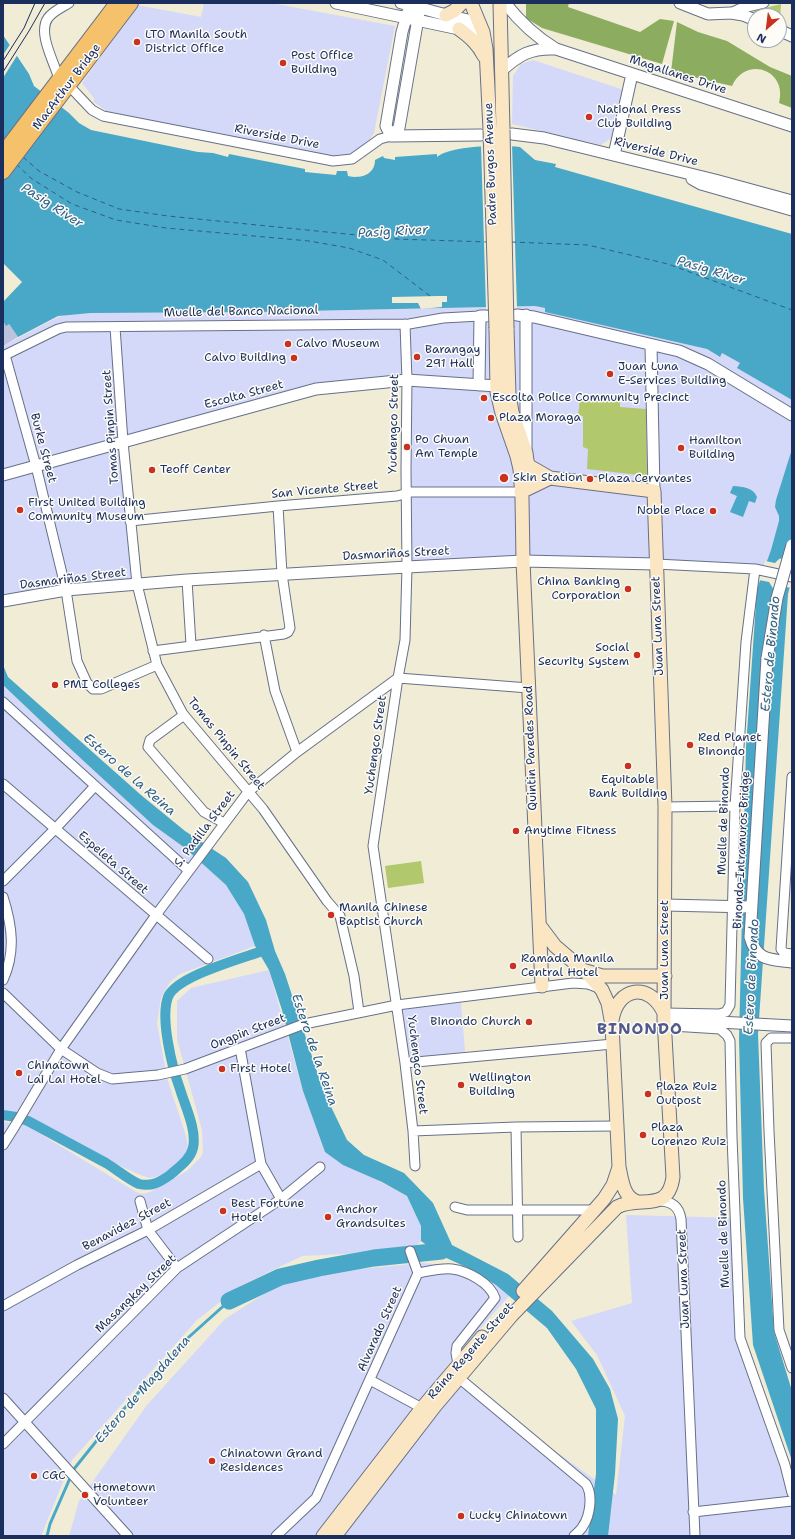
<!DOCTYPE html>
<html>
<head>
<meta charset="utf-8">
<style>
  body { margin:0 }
  #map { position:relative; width:795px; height:1539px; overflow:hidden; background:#f1ecd5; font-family:"Shantell Sans",sans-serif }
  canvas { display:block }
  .frame { position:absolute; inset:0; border:4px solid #1b2f5e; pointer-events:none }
  .north { position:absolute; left:747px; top:8px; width:40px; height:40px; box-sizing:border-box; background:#fdfcf7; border:1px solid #a3aaba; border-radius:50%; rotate:208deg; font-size:11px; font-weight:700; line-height:16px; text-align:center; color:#1b2f5e }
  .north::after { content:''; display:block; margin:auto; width:14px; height:18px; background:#c8321e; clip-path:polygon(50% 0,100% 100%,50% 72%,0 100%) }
</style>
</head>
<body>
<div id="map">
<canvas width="795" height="1539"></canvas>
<div class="frame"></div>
<div class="north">N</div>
</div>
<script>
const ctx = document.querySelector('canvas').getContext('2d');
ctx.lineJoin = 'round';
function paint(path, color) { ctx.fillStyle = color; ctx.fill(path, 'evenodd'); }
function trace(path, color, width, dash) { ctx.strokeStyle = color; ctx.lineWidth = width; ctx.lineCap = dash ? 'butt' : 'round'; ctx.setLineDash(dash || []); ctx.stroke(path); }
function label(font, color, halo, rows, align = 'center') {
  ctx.font = font + ' "Shantell Sans",sans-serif'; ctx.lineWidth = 3; ctx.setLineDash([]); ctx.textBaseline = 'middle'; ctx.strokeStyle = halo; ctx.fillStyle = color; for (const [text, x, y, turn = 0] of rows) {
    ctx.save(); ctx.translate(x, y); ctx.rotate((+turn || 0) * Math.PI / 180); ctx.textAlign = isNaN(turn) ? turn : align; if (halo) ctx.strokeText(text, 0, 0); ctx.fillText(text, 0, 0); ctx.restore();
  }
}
const built = new Path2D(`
  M204,3H271L395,26L374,133L368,142L352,153L342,157L331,156L219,136L108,112L94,102V98L82,83L137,5L201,17Z
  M533,60L624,90L611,138L601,145L512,124L513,76L521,64Z
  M535,306L545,308V311L707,349L719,357L722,353L740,363L738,368L792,400V577L656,564L407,567V381L339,386L123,442L137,584L3,601V346L58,317L64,315L91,313L258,312Z
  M3,685L63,742L153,825L185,848L226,885L244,914L255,946L180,974L170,982L161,998L157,1023L167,1078L186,1136L188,1147L187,1152L182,1161L160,1176L149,1178L138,1174L116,1164L28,1117L3,1110Z
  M269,970L303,1091L325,1152L407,1196L421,1226V1241L411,1251L302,1256L242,1285L197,1320L72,1460L41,1536H3V1122L24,1124L138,1193L142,1194L150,1192L187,1171L201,1157L203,1152L202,1130L177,1039V1001L191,988Z
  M461,1003L465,1052L409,1058L401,1009Z
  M626,1215L740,1218L743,1345L792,1499V1536H326L450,1375L616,1495L625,1416L597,1355L571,1321L632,1303Z
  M423,1263L466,1267L496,1285L509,1296L451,1361L322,1536H69L79,1501L147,1405L225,1319L283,1282L349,1270Z`);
const industrial = new Path2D(`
  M3,321L6,325L9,324L18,337L3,346Z`);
const green = new Path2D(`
  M781,4L780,23L779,16H764L752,11Z
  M580,398L620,402V407L646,409L647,476L587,469L588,449L583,447V416H578Z
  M421,861L424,883L388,888L385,866Z`);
const forest = new Path2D(`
  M526,3H569L568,7L640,32L660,19L674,21L662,64L542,28L526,18Z
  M677,22L698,32L727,41L770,67L792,76V108L779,103C788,70 746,55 732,86L671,72Z`);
const water = new Path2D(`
  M3,35L29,74L34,86L69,113L79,123L91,130L198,152L213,153L228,157L229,154L305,169V172L336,175L337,171H347L348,176C360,179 375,175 375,160L383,156L384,158L395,160V157L437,154V157C452,145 501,145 520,147L535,160L556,164L555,167L792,234V400L737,368L740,363L722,353L720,357L707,349L545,312V308L535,306L258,312L91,313L58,316L18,337L9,324L6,326L3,321V302L22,282L3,263Z
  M792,449V578L788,594L758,1034L764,1190L774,1332L792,1391V1461L753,1345L743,1198L739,1039L746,747L757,589L771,550L779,521V516L775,507L776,500Z
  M733,486C743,487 753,487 757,497L755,503L749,501L743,517L730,512L737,496L730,493Z
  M3,665L8,677L141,795L185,831L226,858L248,882L266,920L275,951L285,974L323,1090L347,1140L364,1155L404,1173L433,1203L452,1245L508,1274L552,1311L593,1359L610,1389L618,1419L615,1474L608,1536H588L596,1474V1409L576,1369L547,1328L496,1285L466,1267L442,1256L421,1241V1226L407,1196L382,1182L343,1165L325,1152L303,1091L282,1010L269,970L255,946L244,914L226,885L185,848L153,825L63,742L3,685Z`);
const pier = new Path2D(`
  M11,43L18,54L3,78V55Z
  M512,144L517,308L486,309L481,145Z
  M438,296H447V302H442V307L421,309L418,303H392V297Z
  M784,558L791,564L792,588L786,587L784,588L774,590L769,582L759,580L765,561L775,563L779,559Z`);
const stream = new Path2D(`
  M47,1536L50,1524L74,1469L102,1434L180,1345L229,1301`);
const canal = new Path2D(`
  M3,1115L16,1117L28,1121C54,1135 80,1149 106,1163C116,1169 129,1180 139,1184C152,1187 160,1182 170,1175C179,1167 190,1160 193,1148C197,1130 185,1106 180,1089C172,1067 160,1018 168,997C176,976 244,958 265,950`);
const river = new Path2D(`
  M229,1301L280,1277L319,1268L374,1258L442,1251`);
const ferry = new Path2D(`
  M23,157L39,171L77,192L119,209L168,216L396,239L488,242
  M16,164L32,179L72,204L116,220L166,228L309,241L349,248L383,260L430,296
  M511,242L588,245L668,264L792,310`);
const minor = new Path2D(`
  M731,13L739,9L764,3
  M57,73C52,58 38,32 48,18C53,11 63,7 69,3
  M73,90L92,110L103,116L333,161L352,159L380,139L391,136
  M405,324L407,380L406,470L407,567L405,640L398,678L373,846L405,1063L413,1131L415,1166
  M115,327L123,442L137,584L157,665L183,714L263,809L327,901L340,916L354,976L359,1012
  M5,355L36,466L66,590L77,661L87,683L93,689H101L157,665
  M3,356L58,329L66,327L409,324L443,318L480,316
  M130,521L278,506L397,496L411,492H521
  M656,564L755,569L792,577
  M187,580L191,645
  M264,635L275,691L297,752
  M153,651L284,634L288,632L290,628L282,574L278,506
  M3,702L189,871
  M184,715L150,740L148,747L204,812L224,823
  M792,777L781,949L784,953L792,954
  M3,784L208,959
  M665,807L735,806
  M3,881L55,829L95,786
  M3,897C12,925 16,952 3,980
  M3,993L61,1049L97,1073L112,1079L158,1075L185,1069L304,1024L397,1005L573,983L588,984L599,988
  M664,1013L719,1014L726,1012L730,1005L735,806L746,642L755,569
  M664,1019L667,1024L672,1026L720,1029L727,1035L730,1041L732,1137L740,1338L785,1465L792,1493
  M792,1038H771L766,1043L769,1131L779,1330L792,1368
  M240,1048L261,1164L281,1199
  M405,1063L613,1044
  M516,1127L518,1237
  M413,1131L516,1127L616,1126
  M3,1145L15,1126L61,1049L156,915L248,792L297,752L398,678L529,688
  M140,1201L148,1230L177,1268
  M659,1201C671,1201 679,1206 681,1219L695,1536
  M455,1207L467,1210H594
  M410,1251L418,1273
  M418,1273C429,1271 441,1268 452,1269C468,1271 490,1283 495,1298L457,1346L456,1353L458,1364
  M3,1306L77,1265L148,1230L261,1164
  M459,1378L586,1484C593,1495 590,1516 583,1526C581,1530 577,1533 574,1536
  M370,1380L422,1408
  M3,1398L128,1536
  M3,1444L177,1268L281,1199L320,1167
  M693,1512L792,1501
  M276,1536L316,1498L418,1273`);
const tertiary = new Path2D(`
  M336,3L459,29L483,32
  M401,3C427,9 452,18 479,22
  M505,3C520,22 536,37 556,49L792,126
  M680,3L708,14L731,13L743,15L755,20
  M779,30L792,36
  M501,71C519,55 530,48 555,49
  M512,134L544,138L715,180L792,201
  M391,136L399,128L420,7L419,3
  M391,136L386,126L402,32L410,5L413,3
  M391,136L481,135
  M614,155L632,74
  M692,179L701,184L792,210
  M517,315L534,317L679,351L708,364L792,415
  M526,315V448
  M651,345L654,491
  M479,385L480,316H486
  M3,475L316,389L407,380L497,386
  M3,601L66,590L187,580L407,567L523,561L656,564
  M767,658L750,937C757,962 771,959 792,962
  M665,905L751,907
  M664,1019L792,1026`);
const secondary = new Path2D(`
  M471,3L483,32L486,49L490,130
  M500,3L503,130
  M446,15L454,11L462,3
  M459,29C470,37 478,44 484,56
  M496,328L497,392L502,413L517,456L520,469L522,498L523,561L542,986
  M521,492L550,478
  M540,926L555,946L590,976L602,990L608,1003L612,1025L619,1167C622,1180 623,1198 638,1202
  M586,971L602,976H665
  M612,1021C617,986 650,982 664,1013
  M523,1291L604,1199L613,1185L619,1167
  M323,1536L422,1408L482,1337
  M335,1536L435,1406L512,1315L617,1207C640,1195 668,1214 673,1177L664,1019L665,807L654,491L550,478L529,466L527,461L526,453L512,412L509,395L507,328`);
const primary = new Path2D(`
  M3,153L117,3
  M3,172L131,3`);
const tram = new Path2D(`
  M3,61L24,28L35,3
  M3,72L29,31L45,3`);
const tertiaryBridge = new Path2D(`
  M767,658L777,598L792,545`);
const secondaryBridge = new Path2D(`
  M490,130L496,328
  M503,130L507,328`);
const markers = [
  [137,42,4,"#c8321e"],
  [283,63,4,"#c8321e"],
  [589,117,4,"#c8321e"],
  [288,344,4,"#c8321e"],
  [417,357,4,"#c8321e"],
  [294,358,4,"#c8321e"],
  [610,374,4,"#c8321e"],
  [484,398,4,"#c8321e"],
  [491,418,4,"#c8321e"],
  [407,447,4,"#c8321e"],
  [681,448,4,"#c8321e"],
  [152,470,4,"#c8321e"],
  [504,478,5,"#c8321e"],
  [590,479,4,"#c8321e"],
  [20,510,4,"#c8321e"],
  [713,511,4,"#c8321e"],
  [628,589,4,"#c8321e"],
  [637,655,4,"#c8321e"],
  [55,685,4,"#c8321e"],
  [690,745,4,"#c8321e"],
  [628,766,4,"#c8321e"],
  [516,831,4,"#c8321e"],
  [331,915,4,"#c8321e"],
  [513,966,4,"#c8321e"],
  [529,1022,4,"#c8321e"],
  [222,1069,4,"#c8321e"],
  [19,1073,4,"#c8321e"],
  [461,1085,4,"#c8321e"],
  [648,1094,4,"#c8321e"],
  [643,1135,4,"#c8321e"],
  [223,1211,4,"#c8321e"],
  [328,1217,4,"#c8321e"],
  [212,1461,4,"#c8321e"],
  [34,1476,4,"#c8321e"],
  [85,1495,4,"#c8321e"],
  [461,1516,4,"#c8321e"]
];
const poiNames = [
  ["LTO Manila South",145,35],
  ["District Office",145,49],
  ["Post Office",291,56],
  ["Building",291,70],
  ["National Press",597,110],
  ["Club Building",597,124],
  ["Calvo Museum",296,344],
  ["Barangay",425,350],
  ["291 Hall",425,364],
  ["Calvo Building",286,358,"right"],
  ["Juan Luna",618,367],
  ["E-Services Building",618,381],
  ["Escolta Police Community Precinct",492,398],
  ["Plaza Moraga",499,418],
  ["Po Chuan",415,440],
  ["Am Temple",415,454],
  ["Hamilton",689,441],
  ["Building",689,455],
  ["Teoff Center",160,470],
  ["Skin Station",513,478],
  ["Plaza Cervantes",598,479],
  ["First United Building",28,503],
  ["Community Museum",28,517],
  ["Noble Place",705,511,"right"],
  ["China Banking",620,582,"right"],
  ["Corporation",620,596,"right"],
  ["Social",629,648,"right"],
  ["Security System",629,662,"right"],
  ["PMI Colleges",63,685],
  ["Red Planet",698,738],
  ["Binondo",698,752],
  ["Equitable",628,780,"center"],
  ["Bank Building",628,794,"center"],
  ["Anytime Fitness",524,831],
  ["Manila Chinese",339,908],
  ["Baptist Church",339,922],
  ["Ramada Manila",521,959],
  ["Central Hotel",521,973],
  ["Binondo Church",521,1022,"right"],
  ["Chinatown",27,1066],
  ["Lai Lai Hotel",27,1080],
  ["First Hotel",230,1069],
  ["Wellington",469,1078],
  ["Building",469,1092],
  ["Plaza Ruiz",656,1087],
  ["Outpost",656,1101],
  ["Plaza",651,1128],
  ["Lorenzo Ruiz",651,1142],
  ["Best Fortune",231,1204],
  ["Hotel",231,1218],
  ["Anchor",336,1210],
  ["Grandsuites",336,1224],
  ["Chinatown Grand",220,1454],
  ["Residences",220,1468],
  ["CGC",42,1476],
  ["Hometown",93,1488],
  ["Volunteer",93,1502],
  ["Lucky Chinatown",469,1516]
];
const streetNames = [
  ["Magallanes Drive",678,75,18],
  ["MacArthur Bridge",67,87,-53],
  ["Riverside Drive",277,137,11],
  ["Riverside Drive",656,152,14],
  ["Padre Burgos Avenue",491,164,-92],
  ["Muelle del Banco Nacional",241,312,-1],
  ["Escolta Street",244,395,-15],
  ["Yuchengco Street",394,424,-89],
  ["Tomas Pinpin Street",111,427,-94],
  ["Burke Street",43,448,75],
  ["San Vicente Street",325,490,-5],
  ["Dasmariñas Street",396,554,-3],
  ["Dasmariñas Street",73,579,-7],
  ["Juan Luna Street",658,626,-92],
  ["Tomas Pinpin Street",226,744,51],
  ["Yuchengco Street",376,745,-82],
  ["Quintin Paredes Road",531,748,-92],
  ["Muelle de Binondo",724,821,-88],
  ["S. Padilla Street",205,829,-53],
  ["Binondo-Intramuros Bridge",742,850,-87],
  ["Espeleta Street",113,863,41],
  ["Juan Luna Street",665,950,-90],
  ["Ongpin Street",248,1032,-21],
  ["Yuchengco Street",417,1065,83],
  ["Benavidez Street",127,1225,-28],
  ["Muelle de Binondo",724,1234,-92],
  ["Juan Luna Street",684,1279,-92],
  ["Masangkay Street",136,1294,-44],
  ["Alvarado Street",380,1329,-66],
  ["Reina Regente Street",471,1351,-49]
];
const waterNames = [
  ["Pasig River",52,206,33],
  ["Pasig River",393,232,-3],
  ["Pasig River",711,271,17],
  ["Estero de Binondo",771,654,-85],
  ["Estero de la Reina",129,775,41],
  ["Estero de Binondo",752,977,-87],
  ["Estero de la Reina",314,1050,71],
  ["Estero de Magdalena",143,1390,-49]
];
const districtNames = [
  ["BINONDO",640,1030]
];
paint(built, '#d4d8f9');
paint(industrial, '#bdc3de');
paint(green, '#b1c86d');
paint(forest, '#8cac60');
paint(water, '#49a7c7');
paint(pier, '#f1ecd5');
trace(stream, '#49a7c7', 3);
trace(canal, '#49a7c7', 10);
trace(river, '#49a7c7', 17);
trace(ferry, '#2d5f88', 1, [5, 4]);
trace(minor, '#667188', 11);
trace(tertiary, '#667188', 13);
trace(secondary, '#667188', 15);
trace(primary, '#667188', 16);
trace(minor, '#fff', 9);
trace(tertiary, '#fff', 11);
trace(secondary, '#fbe6c4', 13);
trace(primary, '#f6c16b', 14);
trace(tram, '#1b2f5e', 1);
trace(tertiaryBridge, '#667188', 13, []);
trace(secondaryBridge, '#667188', 15, []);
trace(tertiaryBridge, '#fff', 11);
trace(secondaryBridge, '#fbe6c4', 13);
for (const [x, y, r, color] of markers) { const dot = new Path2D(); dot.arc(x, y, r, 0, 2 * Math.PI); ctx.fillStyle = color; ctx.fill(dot); trace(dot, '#fdfcf7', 1.5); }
label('12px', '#1b2f5e', '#fdfcf7', poiNames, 'left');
label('12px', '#1b2f5e', '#fdfcf7', streetNames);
label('italic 13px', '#2d5f88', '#fdfcf7', waterNames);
ctx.letterSpacing = '1px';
label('bold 16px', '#515a8d', '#fdfcf7', districtNames);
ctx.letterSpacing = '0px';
</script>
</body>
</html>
